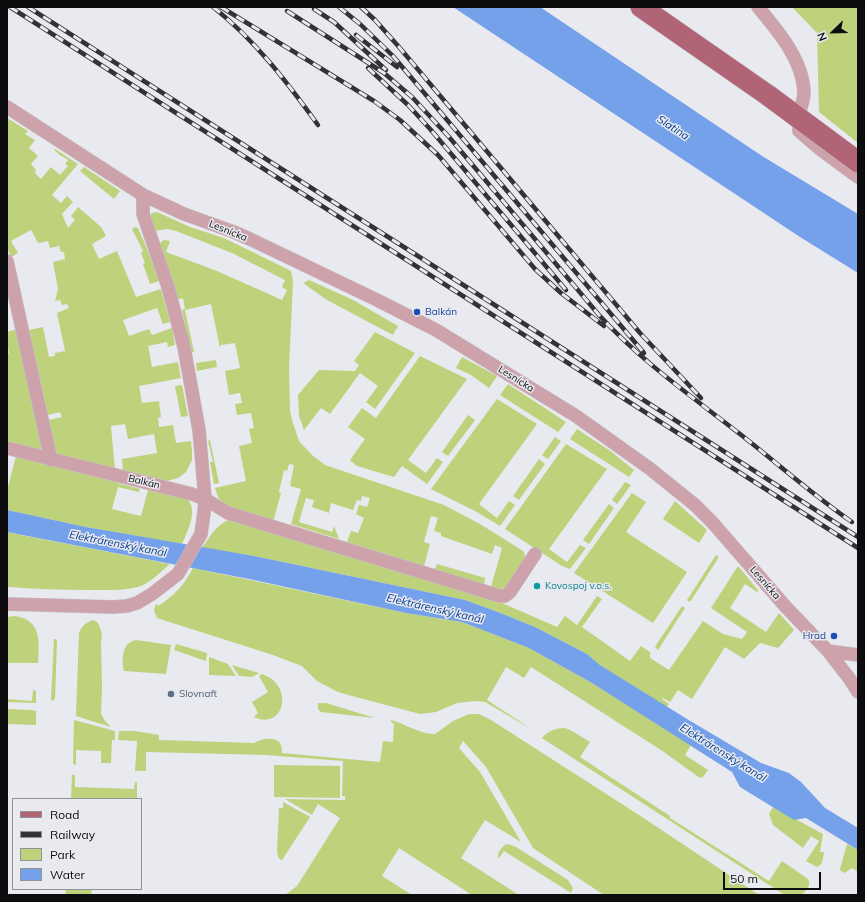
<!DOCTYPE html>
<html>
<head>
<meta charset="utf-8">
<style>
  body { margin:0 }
  #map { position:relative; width:865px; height:902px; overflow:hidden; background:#e9e9f0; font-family:Mulish,sans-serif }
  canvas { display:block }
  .frame { position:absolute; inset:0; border:8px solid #0d0d0f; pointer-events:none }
  .legend { position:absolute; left:12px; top:798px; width:130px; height:92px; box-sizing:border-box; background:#e9e9f0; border:1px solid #919196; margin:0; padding:5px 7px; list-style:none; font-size:12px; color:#0d0d0f }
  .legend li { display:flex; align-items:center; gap:8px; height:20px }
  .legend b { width:20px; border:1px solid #919196 }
  .north { position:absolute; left:813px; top:12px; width:40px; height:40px; -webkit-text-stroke:3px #e9e9f0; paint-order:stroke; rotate:247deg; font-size:11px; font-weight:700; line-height:16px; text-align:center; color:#0d0d0f }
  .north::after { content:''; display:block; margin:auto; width:14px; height:18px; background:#0d0d0f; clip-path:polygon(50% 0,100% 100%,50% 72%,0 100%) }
  .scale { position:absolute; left:723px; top:872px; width:98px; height:18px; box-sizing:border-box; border:2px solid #0d0d0f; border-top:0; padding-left:5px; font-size:12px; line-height:14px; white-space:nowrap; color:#0d0d0f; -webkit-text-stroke:3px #e9e9f0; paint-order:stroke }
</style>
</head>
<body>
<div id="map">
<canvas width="865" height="902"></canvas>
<div class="frame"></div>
<ul class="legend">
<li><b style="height:5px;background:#b16476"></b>Road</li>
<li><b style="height:5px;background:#333336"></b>Railway</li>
<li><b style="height:11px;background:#bdd27a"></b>Park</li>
<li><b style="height:11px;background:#74a1ea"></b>Water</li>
</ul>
<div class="north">N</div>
<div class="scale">50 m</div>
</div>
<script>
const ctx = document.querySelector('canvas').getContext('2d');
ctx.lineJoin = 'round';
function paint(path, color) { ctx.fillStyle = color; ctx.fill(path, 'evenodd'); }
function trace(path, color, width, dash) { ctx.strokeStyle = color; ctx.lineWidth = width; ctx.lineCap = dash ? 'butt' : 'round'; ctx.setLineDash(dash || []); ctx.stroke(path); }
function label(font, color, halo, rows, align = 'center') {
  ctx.font = font + ' Mulish,sans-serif'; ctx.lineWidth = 3; ctx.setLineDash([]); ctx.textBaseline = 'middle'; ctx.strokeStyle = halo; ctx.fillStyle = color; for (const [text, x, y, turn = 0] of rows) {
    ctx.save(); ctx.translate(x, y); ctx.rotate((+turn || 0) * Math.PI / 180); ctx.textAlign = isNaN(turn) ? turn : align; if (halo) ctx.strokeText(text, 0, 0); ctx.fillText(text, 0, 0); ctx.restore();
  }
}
const green = new Path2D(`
  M792,7H858V143L819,112L817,33Z
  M7,118L28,131L25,134L35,140L29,148L38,156L31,164L36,170L35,173L41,179L51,167L60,175L68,166L65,164L68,160L62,156H61L54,150L55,149L78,164L52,195L61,203L67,196L73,202L62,214L68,228L75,220L71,216L78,207L101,227L106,236L92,244L99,259L117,251L136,297L161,289L170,322L163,324L157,308L123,320L129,336L149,329L152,335L172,328L175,345L168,347L167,342L148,346L152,367L178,362L181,378L139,386L142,403L159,401L161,417L158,418L159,427L173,425L176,443L191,441L192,450V460L186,472L178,478L167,481L123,473L122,459L157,453L154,434L128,439L125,424L111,426L115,470L57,454L55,451L49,420L62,417L60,412L48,415L29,330L43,327L49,357L55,356V353L65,351L57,313L69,308L67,304L62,305L60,300L55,301L58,289L53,262L65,259L64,252H61L59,246L50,248L48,241L38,243L31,230L11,241L18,253L11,257L7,247Z
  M84,167L120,191L114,199L80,171Z
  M157,212L190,227L224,238L291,271L293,282L289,367L290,411L292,420L299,441L312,455L325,465L444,505L480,524L520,549L524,552L525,558L505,591L491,587L502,548L495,545L492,554L441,536V533L434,531L438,518L431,516L424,542L430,544L424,566L347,542L351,531L358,533L364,518L356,514L359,505L367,507L370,498L362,496L361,501L357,500L353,510L331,503L329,513L312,507L314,500L306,498L299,522L332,532L334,526L339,539L291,524L301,489L290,486L294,465L289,464L287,471L284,470L279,492L281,493L273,522L224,505L218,497L215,488L246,481L239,446L252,443L249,429L254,428L251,413L237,415L235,404L242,403L240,393L229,395L225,371L240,368L235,343L221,345L220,348L211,304L185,310L194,352H191L182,310L185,309L183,298L176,300L159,246L160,243L164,240L170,241L166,252L217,271L282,300L287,290L282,287L285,280L232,253L176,231L167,229L154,231L150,216L152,213Z
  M135,227L138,228C146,246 153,263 159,281L150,284L143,264L145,263L141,253L143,251L132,229Z
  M309,280L353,300L398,326L393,335L327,300L303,283Z
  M17,329L42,448L37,451L7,444V354L9,353L7,343V332Z
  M375,332L415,353L375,409L366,402L378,386L360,373L330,414L321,408L304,430L299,416L298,395L319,370L355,371L359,365L354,361Z
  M420,356L467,379L408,460L426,473L437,458L443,462L427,484L402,466L394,477L357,466L350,460L365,439L348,427L362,408L376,418Z
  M462,357L497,376L489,388L471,375L456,368Z
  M216,360L217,367L197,371L196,363Z
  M508,384L566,422L558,432L500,395Z
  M182,385L188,416L181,417L175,386Z
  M497,399L537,424L479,504L497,518L509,501L515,505L500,526L477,512L431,489Z
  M468,415L475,420L448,456L442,452Z
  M577,429L609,450L634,470L629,477L570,439Z
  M555,437L561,441L548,459L542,455Z
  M210,440L219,483L214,484L210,462H213L208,441Z
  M566,444L607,469L549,549L567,562L580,545L586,548L570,569L562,566L505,529Z
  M16,456L115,480L117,483L140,489L139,492L118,487L112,509L141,516L148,490L151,488C161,491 175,492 184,497C201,506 187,532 182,544L86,527L7,510V487H8Z
  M539,459L545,464L519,500L513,496Z
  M625,482L631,485L617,504L612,500Z
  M632,493L646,502L626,532L687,572L653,623L574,573Z
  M675,501L707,530L699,543L663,519Z
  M609,504L614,508L589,544L583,540Z
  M228,520H234L440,582L502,603L557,627L565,616L577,625L597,596L602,599L582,627L630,661L641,646L650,652V658L669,670L703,621L723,634L742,639L747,632L711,608L738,566L758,590L757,592L745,584L730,608L766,632L779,613L794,630L778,648L760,643L744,659L725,647L692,699L678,690L670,702L663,698L662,699L669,704L667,707L600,665L587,654L535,627L498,612L465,600L254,556L202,548C210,536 216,526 228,520Z
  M7,532L16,534L170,564C160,572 151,583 138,587C123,591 105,590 89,590C62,590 35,589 7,587Z
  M716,555L719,557L690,602L687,600Z
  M437,564L485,578L484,585L435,569Z
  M193,568L406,613L462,622L529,648L592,683L691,745L685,755L708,770L703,777L700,778L661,750L531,667L524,678L506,667L487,700L533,730L485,702L475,701L457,703L436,712L420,714L352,696L338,692L317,681L302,666L273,655L157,618L154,610L156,603L158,606C175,595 184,585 193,568Z
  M682,606L685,608L658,650L655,647Z
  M15,616C42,620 39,642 38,663H7V617Z
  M93,620L97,622L99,625L102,634L101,642L102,686L101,714L105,721L111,727L76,716L79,633C81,627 86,622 93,620Z
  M54,639H56L57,641L55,699L52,701L51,699Z
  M136,640L171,645L166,674L124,671C121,660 122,642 136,640Z
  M176,644L207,653L206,661L174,650Z
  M209,657L228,664L236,676L209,675Z
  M232,665L259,673L252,677L239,676Z
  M262,674C266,676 270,677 273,680C292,697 280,729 254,717L258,713L252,702L268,692L259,676Z
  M33,690L36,691V703L7,702V699L32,701Z
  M318,703H326L375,718L321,712L318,709Z
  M7,709L31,710L36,711V725L7,724Z
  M469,714H479L491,720L639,815L759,895H604L533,848L486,767L463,741L459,748L480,772L521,842L485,820L461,858L519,895H472L399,848L382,876L412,895H285L297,886L340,818L318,804L312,815L285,799L345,800V796H342L343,761L266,755L146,752V771H135L137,741L118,740L119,731H135L159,735V740L254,743C261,739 275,736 280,743C282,746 282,750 282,753L380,762L383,741L393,742L394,724L391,722V720C405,724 423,735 435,734L453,721Z
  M74,720L115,731V740H112L111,763H101V751L76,750V765L73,764Z
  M565,728L572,731L590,742L580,757L670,816V818L769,881L782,861L808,879C812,886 806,891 801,895L783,894L542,738C548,731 556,728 565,728Z
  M274,765L340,766V798L274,797Z
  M72,775H75V787L134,789L135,782H137V799H71Z
  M283,802L310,817L282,860H281L278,857L277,851L279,808H283Z
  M773,807L823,834L820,852H824C823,858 823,865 817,867L806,861L819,841L811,836L803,848L773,825L769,814Z
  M506,844L511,845L516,847L568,880L573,888L571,893L504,851L498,859C497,853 501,848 506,844Z
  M847,844L858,850V872L852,868L845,873L841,871L840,869Z
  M66,889H92L91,895H65Z`);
const water = new Path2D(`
  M453,7H540L762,156L858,214V273L800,237Z
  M7,510L86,527L254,556L465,600L498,612L535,627L587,654L600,665L687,719L761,763L789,773L801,782L825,808L858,828V850L806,818L794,820L740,787L732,772L592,683L529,648L462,622L406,613L249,579L7,532Z`);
const minor = new Path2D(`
  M758,7C778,31 803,60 804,92C804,101 800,108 799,116C798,121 799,127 799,131L820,149L858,177
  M7,107L143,195L184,214L234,232L252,240L377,300L436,330L576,416L649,468L695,505L712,522L785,606L828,651L849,678L858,692
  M7,261L51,460
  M7,448L192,494L205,499L228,513L500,596H505L510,592L535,554
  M7,604L113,607L127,606L137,603L152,594L178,574L201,534L204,512L205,499L199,430L184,347L168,287L143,214V195
  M828,651L858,655`);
const primary = new Path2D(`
  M641,7L769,96`);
const rail = new Path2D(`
  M10,7L858,548
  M28,7L858,537
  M213,7C255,40 287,82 318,125
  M221,7L374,101L400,120L438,155L535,269L561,293L604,326
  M339,7L360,24L393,56L644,353
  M361,7L375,20L399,47L640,333L701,398
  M314,9L334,22L386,70
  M287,11L384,73L412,97L449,137L599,315C640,360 691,396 740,434C777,463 813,495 852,522
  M356,35L397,67
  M368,68L408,105L431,130L566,290`);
const primaryBridge = new Path2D(`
  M769,96L858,162`);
const markers = [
  [417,312,4,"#1a4fb4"],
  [537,586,4,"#0f9aa8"],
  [834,636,4,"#1a4fb4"],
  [171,694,4,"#5c6f8a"]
];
const streetNames = [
  ["Lesnícka",228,231,22],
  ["Lesnícka",516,379,32],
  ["Balkán",144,482,13],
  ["Lesnícka",765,583,49]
];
const transitNames = [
  ["Balkán",425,312],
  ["Hrad",826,636,"right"]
];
const cultureNames = [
  ["Kovospoj v.o.s.",545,586]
];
const serviceNames = [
  ["Slovnaft",179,694]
];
const waterNames = [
  ["Slatina",673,128,33],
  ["Elektrárenský kanál",118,544,11],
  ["Elektrárenský kanál",435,609,13],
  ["Elektrárenský kanál",723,753,32]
];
paint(green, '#bdd27a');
paint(water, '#74a1ea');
trace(minor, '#c6c6cc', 14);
trace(primary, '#c6c6cc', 22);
trace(minor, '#cea2ab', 13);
trace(primary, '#b16476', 21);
trace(rail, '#333336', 4.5);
trace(rail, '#e9e9f0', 3, [9]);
trace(primaryBridge, '#c6c6cc', 22, []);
trace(primaryBridge, '#b16476', 21);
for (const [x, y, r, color] of markers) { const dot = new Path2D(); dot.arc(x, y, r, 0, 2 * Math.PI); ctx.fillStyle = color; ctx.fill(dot); trace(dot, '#e9e9f0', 1.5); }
label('10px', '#0d0d0f', '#e9e9f0', streetNames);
label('10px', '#164399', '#e9e9f0', transitNames, 'left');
label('10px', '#0d838f', '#e9e9f0', cultureNames, 'left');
label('10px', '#4e5e75', '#e9e9f0', serviceNames, 'left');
label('italic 11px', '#013c8f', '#e9e9f0', waterNames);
</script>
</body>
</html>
